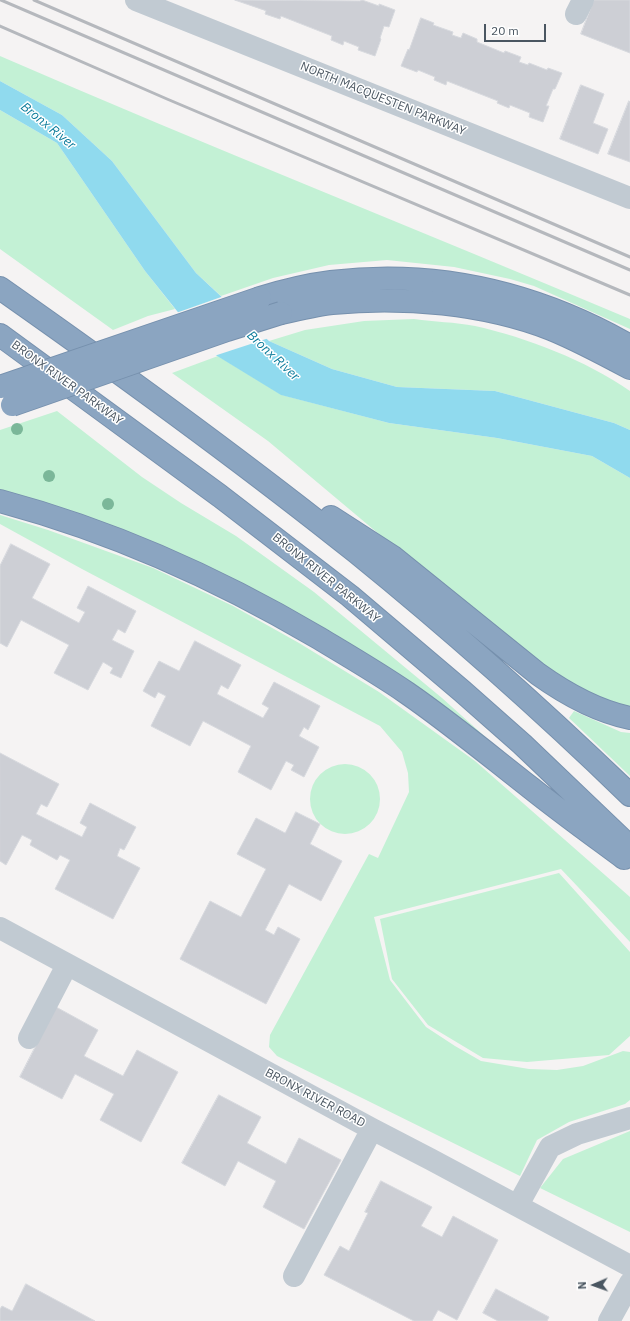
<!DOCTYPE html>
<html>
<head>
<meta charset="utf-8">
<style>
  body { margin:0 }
  #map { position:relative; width:630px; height:1321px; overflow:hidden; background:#f5f3f3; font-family:"IBM Plex Sans",sans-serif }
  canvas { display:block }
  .north { position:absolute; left:574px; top:1265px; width:40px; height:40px; -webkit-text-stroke:3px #fff; paint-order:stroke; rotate:268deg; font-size:11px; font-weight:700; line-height:16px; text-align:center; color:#4a5661 }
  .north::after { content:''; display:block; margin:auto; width:14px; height:18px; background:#4a5661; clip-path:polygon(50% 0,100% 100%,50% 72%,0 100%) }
  .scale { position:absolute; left:484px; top:24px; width:62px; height:18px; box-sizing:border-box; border:2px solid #4a5661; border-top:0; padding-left:5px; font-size:12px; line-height:14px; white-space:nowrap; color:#4a5661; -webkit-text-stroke:3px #fff; paint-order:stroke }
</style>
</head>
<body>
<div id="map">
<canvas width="630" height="1321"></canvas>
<div class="north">N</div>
<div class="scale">20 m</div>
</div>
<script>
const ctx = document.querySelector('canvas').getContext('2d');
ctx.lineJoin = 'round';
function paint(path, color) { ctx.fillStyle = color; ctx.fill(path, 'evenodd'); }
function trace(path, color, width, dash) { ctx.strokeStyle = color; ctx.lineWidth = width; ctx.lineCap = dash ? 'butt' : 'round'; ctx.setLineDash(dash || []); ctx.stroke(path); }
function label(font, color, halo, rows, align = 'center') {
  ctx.font = font + ' "IBM Plex Sans",sans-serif'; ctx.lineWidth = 3; ctx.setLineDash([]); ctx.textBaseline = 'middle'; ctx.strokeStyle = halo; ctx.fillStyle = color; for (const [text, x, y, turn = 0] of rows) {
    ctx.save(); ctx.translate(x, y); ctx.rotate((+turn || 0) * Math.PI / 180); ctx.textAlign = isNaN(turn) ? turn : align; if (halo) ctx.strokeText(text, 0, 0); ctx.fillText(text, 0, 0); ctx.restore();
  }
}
const green = new Path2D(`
  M0,56C209,147 420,230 630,319V329L534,286L510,279L454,267L387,260L329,265L273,278L221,296L196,273L112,161L62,115L0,81Z
  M0,110L57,143L145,271L175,309L148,316L113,330L0,249Z
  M414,319C434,322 455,322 475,326C528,338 585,360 630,391V430L614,423L495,391L397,387L332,369L269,341L305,330L364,321Z
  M218,356L282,395L389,423L497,438L592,456L630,478V708L586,695L545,669L479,618L268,441L172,373Z
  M57,411L142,477L181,503L236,536L314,592L442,698L541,787L377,666L0,494V430Z
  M0,515L48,530L153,568L233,606L299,643L379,692L475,761L630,897V942L561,869L374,917L390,980L426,1027L455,1046L481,1061L529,1069L557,1070L583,1066L623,1051L630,1052V1100L625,1104L569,1122L537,1140L520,1176L277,1056L269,1047L270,1035L369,854L378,858L409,792L408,773L402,752L380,726L82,569L0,524Z
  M574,711L621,732L630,733V776L569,718Z
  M310 799a35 35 0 1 1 70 0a35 35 0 1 1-70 0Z
  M559,873L630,952V1036L609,1055L527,1062L483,1058L428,1025L392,979L380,919Z
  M630,1131V1232L540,1188L563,1159Z`);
const water = new Path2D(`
  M0,81L62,115L112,161L196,273L269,341L332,369L397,387L495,391L614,423L630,430V478L592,456L497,438L389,423L281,395L209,351L145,271L57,143L0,110Z`);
const pier = new Path2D(`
  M224,296L269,338L214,356L207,352L176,313Z`);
const building = new Path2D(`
  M235,0L360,1L362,0L379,6V4L395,10L389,27L384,26L380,38L381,39L375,56L358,50L359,47L344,41L343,45L331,40L332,36L281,16L280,19L265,14L266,11Z
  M594,0H630V53L581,34Z
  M421,18L434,23L433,25L453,32L452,35L461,38L463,33L477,39V42L504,53L505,51L521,57L519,62L528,65L529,63L547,70L548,68L562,73L555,89H553L546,106H549L543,122L529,117L530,113L510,105L509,108L497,103L498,101L447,81L446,85L434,80L435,77L418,70L417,72L401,66L408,49L409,50Z
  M581,85L604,94L593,123L608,129L598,154L560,139Z
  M629,101L630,102V162L608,154Z
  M11,544L50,564L32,598L79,623L85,612L77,608L88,586L136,611L125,633L118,629L112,640L134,651L121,678L110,673L113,668L103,662L88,690L54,673L69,645L21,620L7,647L0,643V566Z
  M195,641L241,665L228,689L221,685L217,694L263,718L269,708L262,704L274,682L320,706L308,730L304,727L299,736L319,747L304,777L291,770L294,765L286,761L271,790L238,772L251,746L203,721L190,746L151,726L166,696L158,692L155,698L143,691L159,661L179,671Z
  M0,753L59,784L47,807L41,804L36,814L82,837L87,827L80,823L90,803L136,827L124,850L120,848L117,856L140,868L113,919L55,889L70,860L60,855L57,860L30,845L32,840L22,835L6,865L0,861Z
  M296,812L320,824L310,844L342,861L321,901L289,884L265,930L274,935L278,927L300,939L266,1004L180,959L210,901L241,917L266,869L237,854L256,818L285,833Z
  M56,1007L98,1030L84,1056L123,1076L137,1050L178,1072L141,1142L100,1120L114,1094L75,1074L62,1099L20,1077Z
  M219,1095L261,1117L247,1143L286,1164L299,1138L341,1160L304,1229L263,1207L276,1181L238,1161L225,1186L182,1163Z
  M381,1181L432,1207L421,1226L442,1237L453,1216L498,1240L457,1320L438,1310L432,1321H414L324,1275L340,1246L349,1251L368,1213L365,1212Z
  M26,1284L95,1321H0V1309L2,1306L12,1311Z
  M496,1289L549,1317L547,1321H498L483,1313Z`);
const minor = new Path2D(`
  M136,0L630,198
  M576,14L583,0
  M0,928L372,1129L430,1159L630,1266
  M29,1038L67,965
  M518,1205L550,1147L577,1134L630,1118
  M294,1276L372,1129
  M609,1321L630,1283`);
const highway = new Path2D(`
  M0,288C121,373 241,460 356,552C451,629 542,710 630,795
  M260,298C283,291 307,285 331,282C438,269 537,293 630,346
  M281,313C298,309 315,305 332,303C403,296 484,303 551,329C578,340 604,354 630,368
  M0,335L220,496L350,596L462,691L522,744L630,847
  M0,501C112,531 217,578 317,637C347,655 378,673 407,693C449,722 490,756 531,788C561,812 593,835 624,858
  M331,517L393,557L538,674C566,694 596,711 630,718`);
const rail = new Path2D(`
  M1,0L630,270
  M34,0L630,257
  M0,26L167,99L630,295`);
const highwayBridge = new Path2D(`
  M0,387L260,298
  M12,405L227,330L281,313`);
const trees = [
  [17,429],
  [49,476],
  [108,504]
];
const streetNames = [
  ["NORTH MACQUESTEN PARKWAY",383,99,22],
  ["BRONX RIVER PARKWAY",67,383,36],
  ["BRONX RIVER PARKWAY",326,578,39],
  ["BRONX RIVER ROAD",315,1098,28]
];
const waterNames = [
  ["Bronx River",48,126,39],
  ["Bronx River",273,356,43]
];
paint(green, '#c3f1d5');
paint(water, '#90daee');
paint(pier, '#f5f3f3');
paint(building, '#cdcfd5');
trace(building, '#d7d9de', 1);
trace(highway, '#7690ad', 24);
trace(minor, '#c1cad2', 22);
trace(highway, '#8ba5c1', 22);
trace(rail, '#b5b8bd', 3);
trace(highwayBridge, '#7690ad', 24, []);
trace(highwayBridge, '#8ba5c1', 22);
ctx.fillStyle = '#7bb799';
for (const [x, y] of trees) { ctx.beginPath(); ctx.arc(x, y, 6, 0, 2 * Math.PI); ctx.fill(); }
label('12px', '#4a5661', '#fff', streetNames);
label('italic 13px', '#0c7c9b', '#fff', waterNames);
</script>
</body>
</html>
